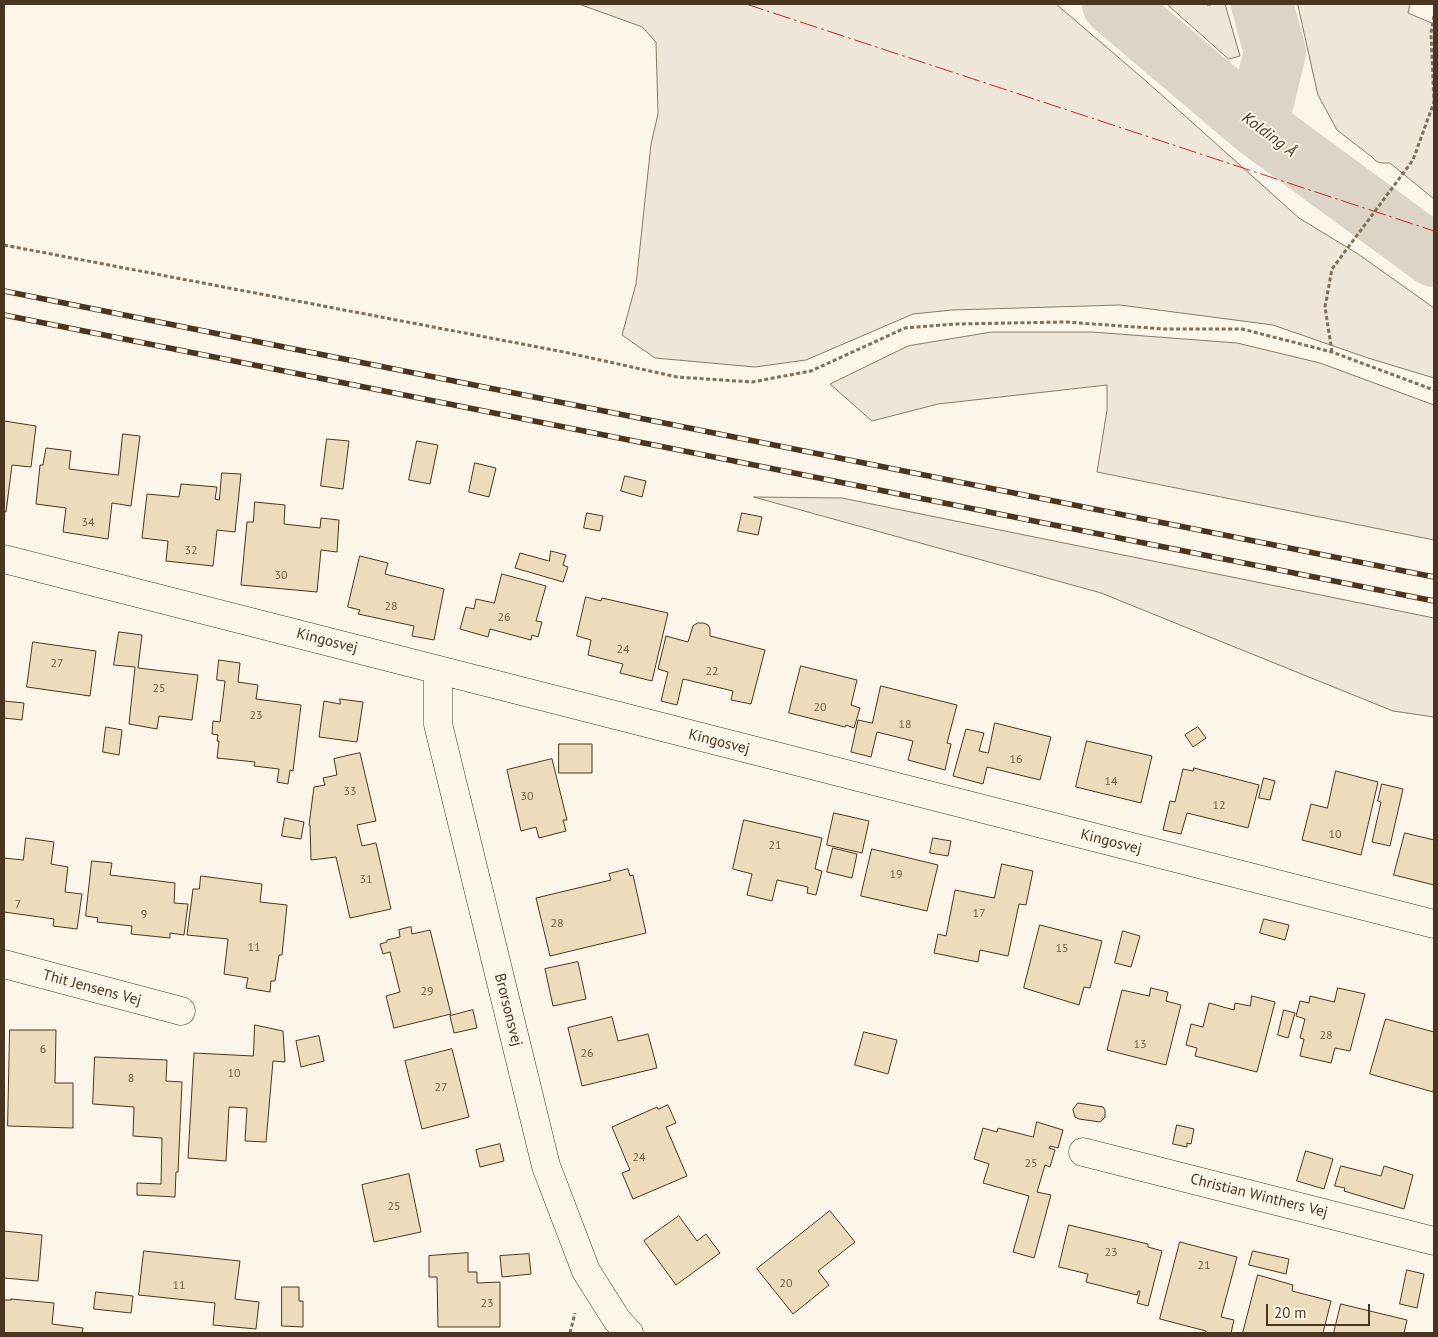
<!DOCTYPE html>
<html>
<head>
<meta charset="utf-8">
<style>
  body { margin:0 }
  #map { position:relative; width:1438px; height:1337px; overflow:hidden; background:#fbf6e9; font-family:"PT Sans",sans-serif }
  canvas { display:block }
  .frame { position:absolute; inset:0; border:5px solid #4a3520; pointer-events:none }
  .scale { position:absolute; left:1266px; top:1304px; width:104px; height:22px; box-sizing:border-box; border:2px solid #4a3520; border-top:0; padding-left:6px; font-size:15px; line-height:18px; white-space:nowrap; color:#4a3520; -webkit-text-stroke:4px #fbf6e9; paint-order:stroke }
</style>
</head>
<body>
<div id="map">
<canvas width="1438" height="1337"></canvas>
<div class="frame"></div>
<div class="scale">20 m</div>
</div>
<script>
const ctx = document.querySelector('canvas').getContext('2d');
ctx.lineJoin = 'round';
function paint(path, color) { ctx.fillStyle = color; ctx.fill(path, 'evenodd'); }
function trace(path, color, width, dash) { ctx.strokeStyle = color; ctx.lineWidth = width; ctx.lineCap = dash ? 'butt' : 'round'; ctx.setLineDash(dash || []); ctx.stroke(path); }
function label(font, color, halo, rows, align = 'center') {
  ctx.font = font + ' "PT Sans",sans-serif'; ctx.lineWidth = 4; ctx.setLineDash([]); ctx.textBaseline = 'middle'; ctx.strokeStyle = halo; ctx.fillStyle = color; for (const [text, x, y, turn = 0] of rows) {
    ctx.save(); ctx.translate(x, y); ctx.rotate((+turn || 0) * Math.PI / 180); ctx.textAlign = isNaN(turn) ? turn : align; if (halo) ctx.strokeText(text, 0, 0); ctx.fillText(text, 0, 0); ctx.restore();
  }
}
const green = new Path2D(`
  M579,4H1056L1146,81L1299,218L1358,254L1434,308V378L1368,358L1273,325L1120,305L952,310L913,314L806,360L755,367L655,358L622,335L636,284L651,144L658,114L656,42L642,27Z
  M1167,4H1225L1240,56L1229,59Z
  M1298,4H1410L1408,13L1434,24V199L1390,163C1382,163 1377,164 1372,157L1337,130L1318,95Z
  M992,332H1092L1237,343L1320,363L1434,405V540L1097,472L1107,410V385L938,404L872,421L830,384L908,346Z
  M754,497L842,498L1434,618V717L1393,711L1101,593Z`);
const river = new Path2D(`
  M1113,4L1257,126L1434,256
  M1257,126L1275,52L1262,4`);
const building = new Path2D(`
  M4,421L36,426L31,467L12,465L6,512H4Z
  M123,434L140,436L131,506L112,503L108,539L63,532L66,508L36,504L40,465H43L46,448L71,451L69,469L118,475Z
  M327,439L349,441L343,489L321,486Z
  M417,441L438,445L430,484L409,480Z
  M475,463L496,468L489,497L469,492Z
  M222,473L241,474L235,532L217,530L213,566L166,561L168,541L142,538L147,494L179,497L181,484L217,487L215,499L219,500Z
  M625,476L646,481L642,497L621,491Z
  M255,502L285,505L284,524L320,528L321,518L339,520L337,552L321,550L317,592L241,585L247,522H253Z
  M587,513L603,516L600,531L584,528Z
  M742,513L762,517L758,535L738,531Z
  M551,551L566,555L563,565L568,567L563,582L515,568L520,553L549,561Z
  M360,556L388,563L385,574L444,589L434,640L412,636L414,626L358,614L360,610L348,607Z
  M502,574L546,586L536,621L542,622L538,637L532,635L531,640L490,629L488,637L460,629L466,607L474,609L476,599L494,603Z
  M586,597L601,601L602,598L668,613L652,681L620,673L623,664L588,655L591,640L577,636Z
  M698,623H704L708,625L710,629V636L765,650L751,704L731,700L733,691L683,679L677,705L661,701L668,672L658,669L666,636L688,642L693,626Z
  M119,632L142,635L138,668L198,675L192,720L159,716L157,729L129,724L135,667L114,665Z
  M33,642L96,651L90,696L27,687Z
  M219,660L240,663L238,682L258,685L256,699L301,705L293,771L290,770L288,784L277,782L279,769L254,766L255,762L217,758L219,741H217L218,735L212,734L213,721L220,722L225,681L217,680Z
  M801,666L857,680L851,705L860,708L854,728L846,725L845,727L789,713Z
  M881,686L957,705L947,743L951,744L945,770L908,760L913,741L877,732L871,757L851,752L858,720L872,723Z
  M340,699L363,702L357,742L319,737L324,701L340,704Z
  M4,701L24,703L22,720L4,718Z
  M995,723L1051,737L1040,780L987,767L983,784L953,776L966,729L984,733L979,751L988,753Z
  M106,727L122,730L119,755L103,752Z
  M1198,727L1206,738L1193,747L1185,735Z
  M1087,741L1152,756L1141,803L1076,787Z
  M559,744H592V773H559Z
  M360,753L376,821L357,825L362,846L376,843L391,909L350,918L336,857L311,860L310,825H309L314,787L325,785L323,778L337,775L334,759Z
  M552,759L567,820H563L566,831L539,838L536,827L521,831L507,770Z
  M1194,768L1259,785L1248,828L1187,813L1181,834L1163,830L1170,801L1175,802L1183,769L1193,771Z
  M1336,771L1378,782L1361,855L1302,840L1311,804L1327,808Z
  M1264,778L1275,781L1270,800L1259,798Z
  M1382,784L1403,789L1390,846L1372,842L1381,802L1378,801Z
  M834,813L869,821L862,853L827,845Z
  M285,818L304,822L301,839L282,836Z
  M744,820L822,838L815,869L822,871L816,895L807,893L808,887L777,880L772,901L747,895L752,874L733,869Z
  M1405,833L1434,840V885L1394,875Z
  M26,838L54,842L51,864L68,867L65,892L82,894L77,929L53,926L54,919L4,912V858L23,860Z
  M933,838L951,841L948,856L930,853Z
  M833,848L857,854L852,878L827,872Z
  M872,849L938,865L927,911L861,896Z
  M92,861L112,863L110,875L175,883L174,903L188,904L184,935L170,933V938L131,934L132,926L97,922L98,918L86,916Z
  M1002,864L1033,871L1026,905L1019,904L1008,956L980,950L978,962L934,953L938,934L946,936L955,890L994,898Z
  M628,869L630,876L633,875L646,933L550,956L536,898L611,880L609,874Z
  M201,876L262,884L260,902L287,905L282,955H279L275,981H271L270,992L246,988L248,978L224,974L228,939L187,935L193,889H199Z
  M1264,919L1289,925L1285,940L1260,933Z
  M1040,925L1102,941L1090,988L1084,987L1079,1005L1024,988Z
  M411,927L412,934L430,930L451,1014L394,1028L386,996L400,992L390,952L383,954L380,944L387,942V940L400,937L399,930Z
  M1123,931L1140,936L1131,967L1115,963Z
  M578,962L586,999L553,1006L545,969Z
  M1151,988L1168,992L1166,1001L1181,1005L1166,1065L1107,1050L1122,990L1149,996Z
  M1338,988L1365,994L1350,1051L1335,1048L1331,1063L1300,1056L1304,1039L1300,1038L1305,1019L1296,1016L1300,1001L1309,1003L1310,996L1334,1002Z
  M1252,996L1275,1002L1257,1072L1195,1056L1197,1048L1186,1045L1191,1024L1203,1027L1209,1003L1234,1010L1235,1003L1250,1006Z
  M473,1010L477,1028L454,1033L450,1016Z
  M1284,1010L1295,1013L1288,1038L1278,1035Z
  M612,1017L618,1041L648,1034L657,1068L582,1086L568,1028Z
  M1386,1019L1434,1032V1086L1433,1092L1370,1074Z
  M255,1025L283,1031L285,1062L273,1061L266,1142L245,1141L247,1108L229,1107L226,1161L188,1158L194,1053L253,1056Z
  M10,1030H56L55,1083H73V1128L8,1126Z
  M864,1032L897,1040L888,1074L855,1065Z
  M319,1036L324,1061L301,1067L296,1041Z
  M452,1049L469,1117L422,1129L405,1061Z
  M95,1057L167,1060L166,1081L182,1082L178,1172H176L175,1197L137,1195V1183L161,1184L162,1138L133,1136L134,1107L93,1104Z
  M1078,1103L1103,1107L1105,1110V1117L1100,1122L1079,1119L1075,1117L1073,1110Z
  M668,1105L676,1123L666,1127L687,1176L633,1199L622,1173L630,1170L612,1127L657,1107L658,1109Z
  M1037,1122L1063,1130L1058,1148L1050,1146L1049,1148L1055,1150L1050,1167L1045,1165L1037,1192L1051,1195L1034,1258L1013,1252L1029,1196L983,1183L989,1164L974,1159L983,1128L997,1132L998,1128L1033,1137Z
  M1177,1125L1194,1129L1191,1144L1187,1143V1147L1173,1144Z
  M500,1144L504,1161L480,1167L476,1150Z
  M1306,1151L1333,1159L1324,1189L1297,1181Z
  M1341,1166L1381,1176L1384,1166L1413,1175L1404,1209L1344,1191L1345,1188L1335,1186Z
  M409,1174L421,1232L374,1242L362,1185Z
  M830,1211L855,1242L818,1271L829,1285L793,1314L757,1269Z
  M679,1216L697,1241L706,1234L720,1253L676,1285L644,1241Z
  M1069,1225L1148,1244V1247L1162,1251L1148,1306L1137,1303L1140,1291H1138L1137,1295L1086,1282L1088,1274L1059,1267Z
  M4,1231L42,1235L38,1281L4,1278Z
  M1180,1242L1237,1257L1221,1317L1234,1320L1231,1333H1206V1331L1160,1319Z
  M144,1251L240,1261L235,1299L259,1302L256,1329L213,1325L215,1303L139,1295Z
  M1253,1251L1289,1259L1286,1274L1249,1265Z
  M468,1253V1272H477V1283L500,1282V1327H438L437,1277H429V1256Z
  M529,1254L531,1274L502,1277L500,1256Z
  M1407,1270L1424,1274L1417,1308L1400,1304Z
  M1258,1275L1293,1285L1292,1291L1331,1301L1323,1333H1243Z
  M282,1287H299V1301H303V1327L282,1326Z
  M96,1292L133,1296L131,1313L94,1309Z
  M11,1299L54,1303L52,1324L83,1328L82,1333H4V1300H11Z
  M1341,1304L1407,1320L1404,1333H1334Z`);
const path = new Path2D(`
  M1207,4H1211
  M4,245L564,352L677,377L752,382L811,371L905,328L955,324L1066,322L1164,329H1242L1332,352L1434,390
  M1332,352L1325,307L1332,269L1413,160L1434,102L1431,33L1434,16
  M570,1333L575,1313`);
const minor = new Path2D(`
  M4,559L1434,924
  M438,670V724L546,1166L586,1271L617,1320L629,1333
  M4,964L181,1011
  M1083,1152L1434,1241`);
const rail = new Path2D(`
  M4,291L1434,577
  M4,315L1434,601`);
const power = new Path2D(`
  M746,4L1434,231`);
const numberNames = [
  ["34",88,523],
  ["32",191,551],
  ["30",281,576],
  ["28",391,607],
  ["26",504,618],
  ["24",623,650],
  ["27",57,664],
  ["22",712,672],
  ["25",159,689],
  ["20",820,708],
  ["23",256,716],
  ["18",905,725],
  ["16",1016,760],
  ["14",1111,782],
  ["33",350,792],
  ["30",527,797],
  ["12",1219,806],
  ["10",1335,835],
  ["21",775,846],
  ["19",896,875],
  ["31",366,880],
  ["7",18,905],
  ["17",979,914],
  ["9",144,915],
  ["28",557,924],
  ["11",254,948],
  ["15",1062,949],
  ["29",427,992],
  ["28",1326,1036],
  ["13",1140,1045],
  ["6",43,1050],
  ["26",587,1054],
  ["10",234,1074],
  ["8",131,1079],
  ["27",441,1088],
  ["24",639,1158],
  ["25",1031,1164],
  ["25",394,1207],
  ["23",1111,1253],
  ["21",1204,1266],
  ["20",786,1284],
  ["11",179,1286],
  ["23",487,1304]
];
const streetNames = [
  ["Kingosvej",327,641,14],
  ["Kingosvej",719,742,14],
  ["Kingosvej",1111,842,14],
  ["Thit Jensens Vej",92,988,15],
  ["Brorsonsvej",508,1010,76],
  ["Christian Winthers Vej",1259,1196,14]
];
const waterNames = [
  ["Kolding Å",1269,135,37]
];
paint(green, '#ede6d9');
trace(green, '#887966', 1);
trace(river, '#dcd4c6', 62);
paint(building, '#ecdcbc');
trace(building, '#4a3520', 1);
trace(minor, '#4a3520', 29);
trace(path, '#7f6f5c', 3, [4, 2.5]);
trace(minor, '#fbf6e9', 28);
trace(rail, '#4a3520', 5.5);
trace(rail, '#fbf6e9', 4, [11]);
trace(power, '#c62828', 1, [18, 4, 2.5, 4]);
label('12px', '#725f47', null, numberNames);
label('15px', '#4a3520', '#fbf6e9', streetNames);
label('italic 16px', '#4a3520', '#fbf6e9', waterNames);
</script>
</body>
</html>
